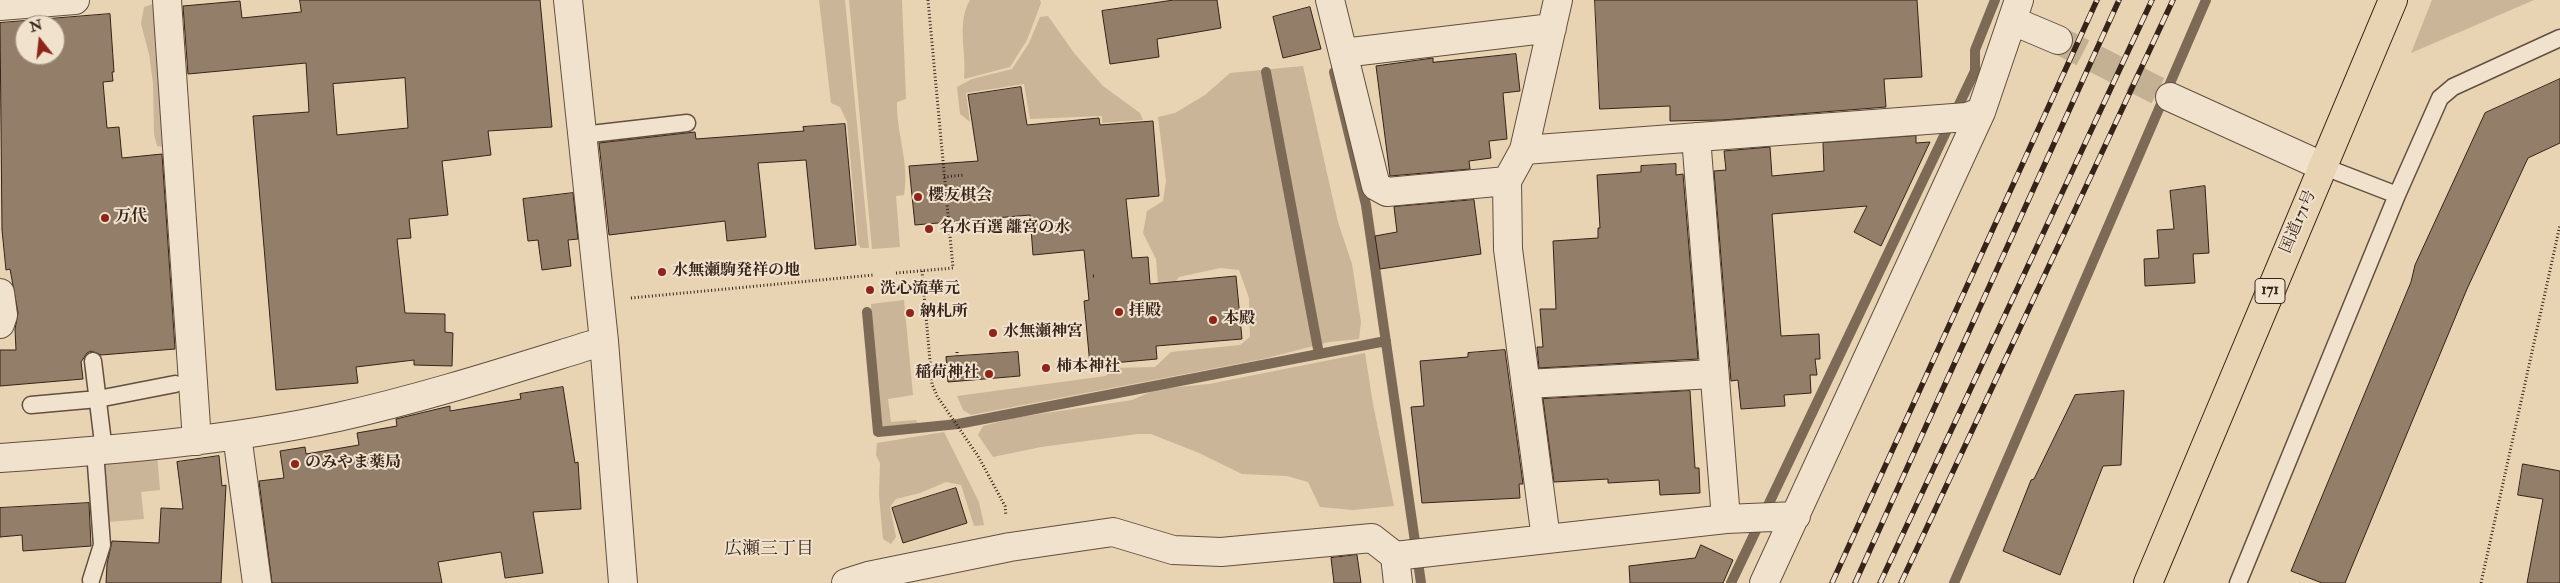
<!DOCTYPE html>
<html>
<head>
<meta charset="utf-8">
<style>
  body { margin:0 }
  #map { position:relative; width:2560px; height:583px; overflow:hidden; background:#e8d3b2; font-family:"IM FELL Double Pica",serif }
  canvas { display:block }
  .north { position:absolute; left:15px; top:15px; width:50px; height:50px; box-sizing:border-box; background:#f0e2cd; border:1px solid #a69685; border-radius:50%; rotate:344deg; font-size:14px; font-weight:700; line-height:20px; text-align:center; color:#362319 }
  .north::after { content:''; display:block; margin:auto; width:18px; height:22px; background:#8f2418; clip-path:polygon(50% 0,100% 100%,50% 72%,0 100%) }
</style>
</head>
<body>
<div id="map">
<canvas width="2560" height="583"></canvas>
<div class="north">N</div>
</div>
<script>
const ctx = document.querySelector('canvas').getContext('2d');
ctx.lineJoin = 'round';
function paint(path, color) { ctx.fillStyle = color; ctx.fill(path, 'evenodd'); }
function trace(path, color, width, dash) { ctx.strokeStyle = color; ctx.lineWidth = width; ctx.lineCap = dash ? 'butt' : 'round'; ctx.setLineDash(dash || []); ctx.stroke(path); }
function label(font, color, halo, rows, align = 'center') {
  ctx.font = font + ' "IM FELL Double Pica","Noto Serif JP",serif'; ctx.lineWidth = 4; ctx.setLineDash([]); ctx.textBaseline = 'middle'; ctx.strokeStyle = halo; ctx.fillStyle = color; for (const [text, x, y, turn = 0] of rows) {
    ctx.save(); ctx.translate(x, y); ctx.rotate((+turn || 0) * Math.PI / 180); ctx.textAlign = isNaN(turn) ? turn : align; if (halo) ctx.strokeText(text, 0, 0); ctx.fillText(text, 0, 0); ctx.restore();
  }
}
const green = new Path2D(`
  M819,0H845L869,248H861L858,244L847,122L840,107L831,103Z
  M849,0H902L906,99L897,102C896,133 910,163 904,195L896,196L900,247L872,249Z
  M970,0H1040L1041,3L1027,40L1010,67L964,79C967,53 956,23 970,0Z
  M2432,0H2534L2411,53Z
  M153,4L157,6L169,148L157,146L154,134L153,83L149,54L141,24L144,7Z
  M1048,16L1074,53L1103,86L1140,113L1143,120L1102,123V116L1030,119L1024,84L966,93L970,122L960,114L957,87L972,79L1012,69L1029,43L1040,17Z
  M1303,66L1338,222L1352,264L1361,322L1359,339L1329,342L1263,359L971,415L963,410L957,396L1106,376L1112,368L1155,367L1171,352L1240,345L1250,337L1249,298L1239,270L1220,268L1179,277L1167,293L1158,284L1156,259L1143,233L1147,211L1163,201L1166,181L1158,117L1175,113L1205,95L1230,73Z
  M904,300L913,395L888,399L891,422L916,420L918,423L882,428L879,423C877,383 872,343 871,304Z
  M1365,353L1373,404L1394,506L1353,510L1320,507L1308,482L1287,476L1242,474L1199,453L1151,434H1138L1041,447L993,457L978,435L983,426L1013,418L1132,400L1157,389L1209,384Z
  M944,432L979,502L984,525L974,526L961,485L946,482L920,493L896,499L890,507L896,537L891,544L883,539L879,495L880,463L876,455L877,443Z
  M157,454L160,490L141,492L144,519L108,522L103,459Z`);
const stream = new Path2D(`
  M1266,72L1319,354
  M1334,72L1366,205L1421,583
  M867,312L878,432L958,424L1386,341
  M1731,583L1975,71V50L1995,0
  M1954,583L2206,0`);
const building = new Path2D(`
  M300,0H540L552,127L488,131L491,155L442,161L448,215L409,219L411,238L397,239L405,313L445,314V332L453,333L452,366L414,365V360L356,367L358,383L276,390L253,116L309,112L306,63L188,74L183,6L240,1L242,18L301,12ZM405,78L408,128L337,135L333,84Z
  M1174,0H1217L1221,28L1157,39L1159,57L1110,64L1102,11Z
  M1595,0H1917L1922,77L1884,79L1886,107L1722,120L1670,121V106L1600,109Z
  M1310,7L1321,49L1283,58L1273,17Z
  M110,14L114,72H112L113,81L103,82L107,128L119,127L122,158L162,154L175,349L101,355L91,351L87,353L81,362L83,379L0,386V350H16L15,329L18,313L10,269L6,270L2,230L0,23ZM25,25H55V55H25Z
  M1516,54L1520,91L1503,93L1507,139L1489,141L1491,158L1469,161L1470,169L1390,176L1376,66L1433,58V62Z
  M2560,79V143L2528,158L2467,289L2345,583H2322L2291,571L2411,282L2415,265L2485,113Z
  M1021,87L1027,125L1099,118L1100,125L1153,121L1159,196L1126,199L1132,258L1148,257L1150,284L1236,276L1242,339L1156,346L1157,359L1090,365L1084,301L1089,300L1084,250L1033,255L1030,215L915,225L909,166L978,161L968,95Z
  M845,124L856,245L815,249L806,160L758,163L766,237L727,241L725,221L609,235L599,143L695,132L696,139L804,131L803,127Z
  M1916,136V143L1930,142L1881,246L1854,232L1867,206L1772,214L1781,336L1819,334L1820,359H1815L1817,375H1810L1811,393L1784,395L1785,406L1741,409L1738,380L1731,381L1714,171L1726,170L1724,151L1770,147L1772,176L1824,171L1823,143Z
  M1676,164V175L1683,174L1698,359L1539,368L1537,347H1543L1540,309H1556L1553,241L1598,238V228H1600L1597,175L1641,172V166Z
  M2205,186L2209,253L2193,254L2195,283L2145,286L2144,259L2159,258L2157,230L2174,229L2170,191Z
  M573,193L578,239L568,240L571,266L542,270L538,240L528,241L523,199Z
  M1474,200L1481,254L1380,269L1375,236L1397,232L1394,207Z
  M1505,350L1523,484H1519L1520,498L1422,503L1411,407L1424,406L1420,361L1468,357V353Z
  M1018,352L1020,376L948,382L946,357Z
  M563,387L575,463L578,462L581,509L533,512L543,573L505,578L501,552L438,562L442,583H272L259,481L284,478L280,451L305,447L306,454L359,445L357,433L397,426L396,419L450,406V411L521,399L520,394Z
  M1690,391L1695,468H1699L1700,493L1660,495L1659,480L1608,483V479L1554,482L1543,399Z
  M2124,391L2121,465L2103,466L2060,575L2003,551L2031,480L2034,479L2075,395Z
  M219,456L222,486L226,485L221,583H106L107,564L112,541L159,543L161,508L183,509L177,462Z
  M2523,464L2560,471V583H2527L2543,499L2518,495Z
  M956,488L967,523L903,543L892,508Z
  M89,503L91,546L23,551L22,535L0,537V508Z
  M1701,545L1733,560L1723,583H1630L1629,566L1695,558Z
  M1357,555L1361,583H1334L1331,558Z`);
const streetTunnel = new Path2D(`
  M2058,40L2170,97`);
const path = new Path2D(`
  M944,177L964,175
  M922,271L932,384L937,396L978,456L1005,506L1006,516
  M896,273L953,268L928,0
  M1093,276H1095
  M631,298L873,275
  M957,352V356
  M2481,583L2560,225`);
const lane = new Path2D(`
  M582,135L687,123
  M2322,166L2397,195L2440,98L2453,87L2560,38
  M93,361L104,451
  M31,405L98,399L175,384
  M91,580L102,545L95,451
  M2238,583L2397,195`);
const street = new Path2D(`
  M167,0L197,441
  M568,0L604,341L623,583
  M1330,0L1376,186L1387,192L1507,181
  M0,6L75,0
  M2013,21L2058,40
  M1343,53L1552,28
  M2170,97L2322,166
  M1696,137L1726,519
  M1524,150L1967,117L1981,112
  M0,293L3,315L0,324
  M1526,384L1714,374
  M237,435L257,583
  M0,458C113,450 227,441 338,417C428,397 516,368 604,341
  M1546,539L1508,249L1507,181L1524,150L1558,0
  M1395,556L1398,583
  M846,583L868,576L1010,547L1113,532L1173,550L1221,552L1372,538L1395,556L1726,519L1796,516
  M1764,583L1981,112L2019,0`);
const highway = new Path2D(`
  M2148,583L2393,0`);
const rail = new Path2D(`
  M1832,583L2097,0
  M1855,583L2119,0
  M1880,583L2152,0
  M1901,583L2173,0`);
const markers = [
  [918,197,5,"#8f2418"],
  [105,218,5,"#8f2418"],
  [929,229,5,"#8f2418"],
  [662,272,5,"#8f2418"],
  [870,290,5,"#8f2418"],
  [1119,312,5,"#8f2418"],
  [910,313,5,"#8f2418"],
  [1213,320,5,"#8f2418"],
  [993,333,5,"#8f2418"],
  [1046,368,5,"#8f2418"],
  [989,374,5,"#8f2418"],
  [295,464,5,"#8f2418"]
];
const shields = [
  [2270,291,30]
];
const shieldNames = [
  ["171",2270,291]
];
const poiNames = [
  ["櫻友棋会",928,197],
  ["万代",115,218],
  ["名水百選 離宮の水",939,229],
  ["水無瀬駒発祥の地",672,272],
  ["洗心流華元",880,290],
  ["拝殿",1129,312],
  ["納札所",920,313],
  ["本殿",1223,320],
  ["水無瀬神宮",1003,333],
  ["柿本神社",1056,368],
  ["稲荷神社",979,374,"right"],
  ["のみやま薬局",305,464]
];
const streetNames = [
  ["国道171号",2299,222,-67]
];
const neighbourhoodNames = [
  ["広瀬三丁目",769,550]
];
paint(green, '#cab598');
trace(stream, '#7c6956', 10);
paint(building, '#937f69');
trace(building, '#362319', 1);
trace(streetTunnel, '#c4b093', 28, [28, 14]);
trace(lane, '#624f3f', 19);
trace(street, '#624f3f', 30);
trace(highway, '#362319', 30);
trace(path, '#362319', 3, [1, 2.5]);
trace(lane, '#f0e2cd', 16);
trace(street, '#f0e2cd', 28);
trace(highway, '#e8d3b2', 28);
trace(rail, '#362319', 5.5);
trace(rail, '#f0e2cd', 4, [11]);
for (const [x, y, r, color] of markers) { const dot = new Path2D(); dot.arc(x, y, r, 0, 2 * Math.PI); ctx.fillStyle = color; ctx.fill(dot); trace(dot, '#f0e2cd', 2); }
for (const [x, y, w] of shields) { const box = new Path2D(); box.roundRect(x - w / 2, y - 12.5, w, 25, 4); ctx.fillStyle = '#f0e2cd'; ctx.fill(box); trace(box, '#362319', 1); }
label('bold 15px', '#362319', null, shieldNames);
label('bold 16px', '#362319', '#f0e2cd', poiNames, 'left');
label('16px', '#362319', '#f0e2cd', streetNames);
label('18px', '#362319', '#f0e2cd', neighbourhoodNames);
</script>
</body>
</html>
